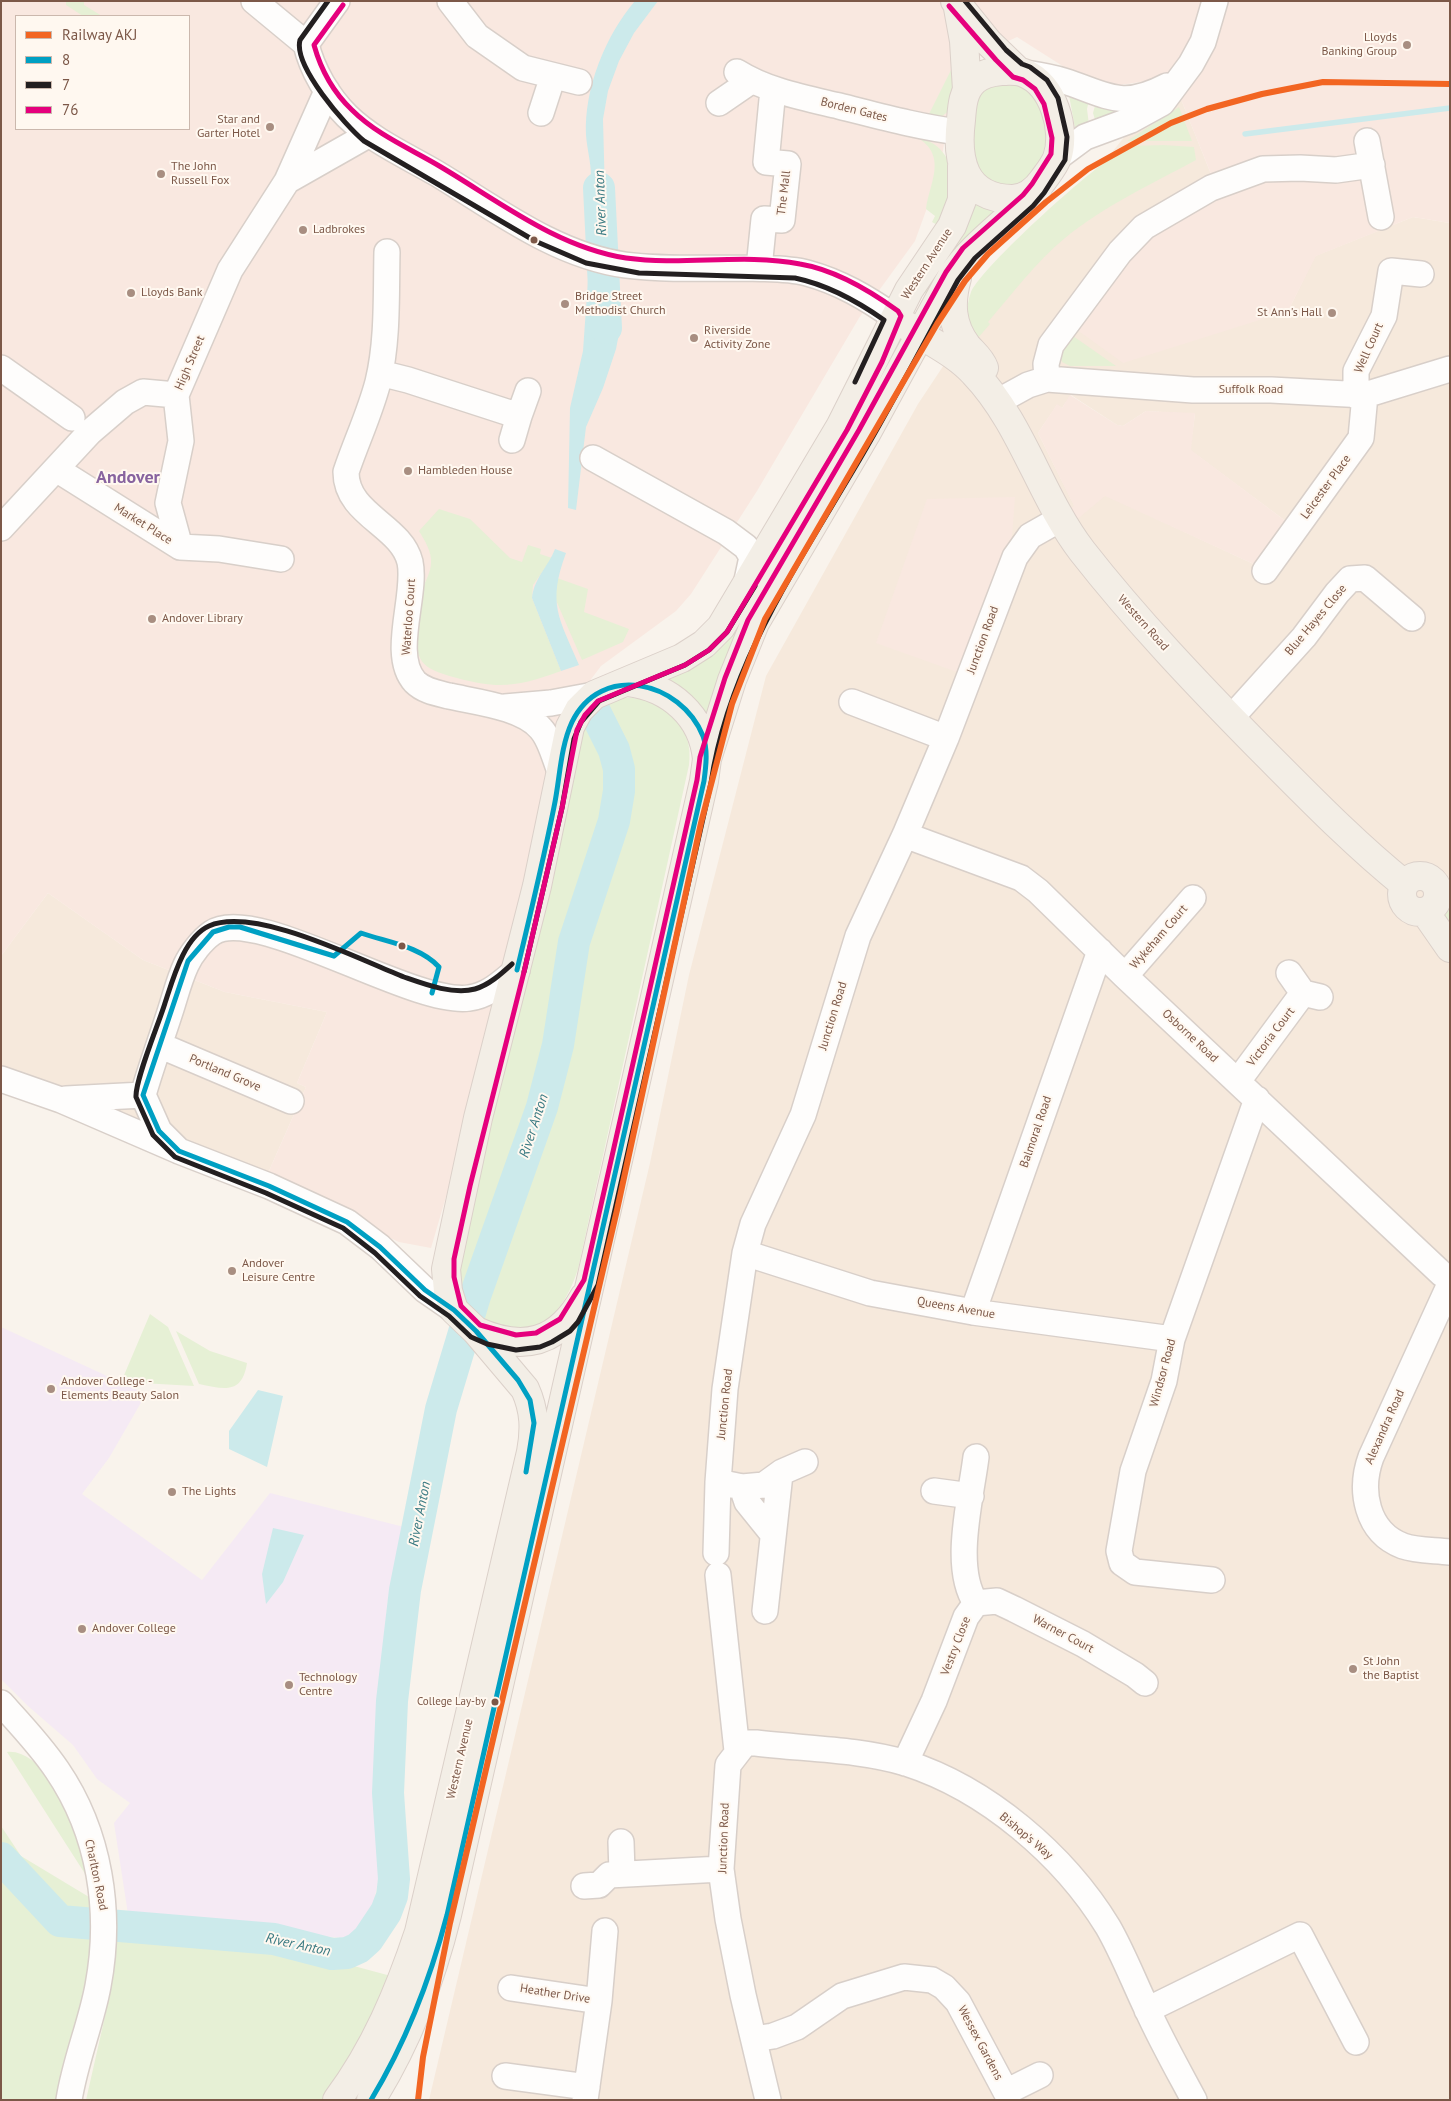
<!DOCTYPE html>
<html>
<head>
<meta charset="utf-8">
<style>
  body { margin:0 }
  #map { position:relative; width:1451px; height:2101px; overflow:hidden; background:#f9f3ec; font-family:"PT Sans",sans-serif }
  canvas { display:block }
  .frame { position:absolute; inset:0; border:2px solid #7c5848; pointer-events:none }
  .legend { position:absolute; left:15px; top:15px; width:175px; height:115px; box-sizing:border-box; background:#fff8f0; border:1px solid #cbb8ad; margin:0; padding:6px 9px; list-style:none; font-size:15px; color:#7c5848 }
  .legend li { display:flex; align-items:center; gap:10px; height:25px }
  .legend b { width:25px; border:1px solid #cbb8ad }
</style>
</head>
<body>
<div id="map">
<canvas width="1451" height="2101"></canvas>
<div class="frame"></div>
<ul class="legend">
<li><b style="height:6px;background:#f26522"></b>Railway AKJ</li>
<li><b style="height:6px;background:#00a0c3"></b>8</li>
<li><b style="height:6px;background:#231f20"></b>7</li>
<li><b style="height:6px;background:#e5007d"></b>76</li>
</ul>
</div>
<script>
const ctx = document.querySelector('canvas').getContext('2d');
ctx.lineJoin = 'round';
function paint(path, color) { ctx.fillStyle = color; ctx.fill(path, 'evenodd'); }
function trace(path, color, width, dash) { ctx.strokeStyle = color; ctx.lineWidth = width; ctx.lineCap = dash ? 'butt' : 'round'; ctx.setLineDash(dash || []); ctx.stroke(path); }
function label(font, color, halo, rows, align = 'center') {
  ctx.font = font + ' "PT Sans",sans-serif'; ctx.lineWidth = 4; ctx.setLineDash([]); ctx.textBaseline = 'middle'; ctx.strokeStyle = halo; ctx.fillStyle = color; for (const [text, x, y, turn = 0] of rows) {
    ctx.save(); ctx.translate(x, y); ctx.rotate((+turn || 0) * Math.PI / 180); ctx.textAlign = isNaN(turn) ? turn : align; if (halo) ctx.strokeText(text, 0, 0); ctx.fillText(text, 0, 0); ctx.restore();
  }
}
const residential = new Path2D(`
  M1172,77L1215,184L1288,311L1315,256L1413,217L1450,223V2100H429L650,1163L689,975L766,676L918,404L989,297L1074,200ZM1071,395L1117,425L1123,426L1146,411L1195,414L1190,450L1287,522L1258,566L1105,495L1075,507L1038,433L1057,405L1062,408Z
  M48,893L143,960L225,992L327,1012L297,1083L306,1087L265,1180L1,1068V956Z`);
const commercial = new Path2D(`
  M1,1H1450V223L1413,217L1316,256L1288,311L1123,363L1073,327L1138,243L1215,184L1172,77L1114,86L1072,72L1017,37L955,66L940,172L915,241L859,318L757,491L691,594L676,611L601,666L561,719L504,998L431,1248L399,1242L265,1180L306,1087L297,1083L327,1012L225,992L143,960L48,893L1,956ZM16,16H189V129H16Z
  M1070,395L1117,425L1123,426L1146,411L1195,413L1191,450L1287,522L1258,566L1105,496L1074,522L1068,510L1074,506L1038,433L1057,404L1062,408Z
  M1015,497L1012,537L957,672L876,643L927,499Z`);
const education = new Path2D(`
  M1,1327L146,1394L109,1458L82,1494L202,1580L270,1493L404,1527L387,1605L381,1687L383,1858L370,1919L357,1939L132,1921L128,1914L114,1823L130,1803L97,1779L73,1745L28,1706L1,1679Z`);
const green = new Path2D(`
  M66,1H84V5L102,16H83L66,5Z
  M955,62H958L950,110L941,117L927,118Z
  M1018,82C1024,87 1034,93 1039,100C1054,120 1046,162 1028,179C1024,183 1016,185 1011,188L982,180L968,150L975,100L985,86Z
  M1069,95L1089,100L1087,109L1089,125L1078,130L1075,128Z
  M1096,102L1124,111L1096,123L1093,113Z
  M1179,107L1192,141H1127Z
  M920,139C940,141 955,164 952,184C950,198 944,213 941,227L932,222L935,216L926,209C929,184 947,158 920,139Z
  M1163,145L1194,147L1196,160C1152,184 1104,206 1065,238C1036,262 1012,294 988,322L990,324L977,339C966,326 965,308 971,292C982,267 1098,161 1125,149C1135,144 1151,146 1163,145Z
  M974,202L997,211L930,296L921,290Z
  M1073,336L1116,366H1070L1062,362L1060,353Z
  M876,378L885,383L706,716L687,692L666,678L686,666Z
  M439,509L470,519L510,558L522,562L528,545L541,549L540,554L552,558L533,585L532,598L561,671C519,686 500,690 457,678C419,668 414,661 418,622C420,611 420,599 423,588C426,580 431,571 431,563C432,552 425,541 419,531Z
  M557,578L588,589L584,612L629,629L623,642L582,660L555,598Z
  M620,698C661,695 695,723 689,765L578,1269C566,1306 543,1341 498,1325C487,1322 476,1317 468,1308C461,1300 458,1285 454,1276L578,732L591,710Z
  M1450,900V927L1442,918V901Z
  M150,1314L168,1327L194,1386L124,1382L122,1380Z
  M176,1331L210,1351L247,1363C242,1395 224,1389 199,1384Z
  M7,1752C39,1749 64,1800 74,1825C81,1842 84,1862 89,1880Z
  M1,1826L21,1856L94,1900V1949L62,2100H1Z
  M118,1932L276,1945L391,1976L371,2026L326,2100H86L106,2012Z`);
const water = new Path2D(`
  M635,1H658L634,33L619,61L608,91L603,119L606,233L588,230C589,212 592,194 591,176C591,162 587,149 586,135C584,89 605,36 635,1Z
  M588,280L606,286L621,323L616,349L603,388L586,427L576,510L568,508L570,408L583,351Z
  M555,549L566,553C547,604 559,618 579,665L561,671L532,598C534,578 548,567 555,549Z
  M258,1390L283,1396L267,1467L229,1449V1431Z
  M273,1528L304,1535L283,1582L266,1604L262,1574Z`);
const stream = new Path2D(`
  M1245,134L1450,108`);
const river = new Path2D(`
  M599,188L606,328
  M1,1858L60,1921L274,1939L332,1954L347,1953L358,1948L368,1939L386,1912L392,1896L394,1879L388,1793L392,1701L405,1590L441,1409L475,1296L542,1107L558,1045L574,942L614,821L619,791V769L614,750L595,712`);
const minor = new Path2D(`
  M254,1L306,44
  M450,1L477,36L523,68L579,82
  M306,44C312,70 328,97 347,116C373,141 405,155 436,173C496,209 555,255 625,265C666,270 709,268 751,268C769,269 789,268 807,273C840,282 867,298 894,317
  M306,44L337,1
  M737,72C767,91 805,98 839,106C879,116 918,127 959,132
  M1026,73C1039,75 1052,77 1064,81C1108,95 1121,110 1167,86
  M719,103L751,81
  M541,113L553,76
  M1367,141L1381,217
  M1058,157L1085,137L1131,120L1162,103L1191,64L1203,42L1215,1
  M287,181L368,135
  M387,252C386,295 388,341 378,382C370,413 356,442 346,472C346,515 401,525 410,562C417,595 390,655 415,682C424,691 437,693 449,696C476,702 523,707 541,729C551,740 555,760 561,774
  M759,268L764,219L782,220L788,164L766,162L773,89
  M1,368L72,418
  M380,373L408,380L519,416L528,391
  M1047,379L1046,364L1051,345L1120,252L1144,227L1211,188L1263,169L1300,168L1336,170L1372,165
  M1356,396V371L1384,316L1391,271L1421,274
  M997,402L1028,385L1047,379L1193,390H1271L1365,395L1450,369
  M512,440L519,416
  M593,458L726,532L746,547L752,557L746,585
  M56,469L180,547L219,549L281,559
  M1,528L90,432L125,402L143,392L176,395
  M180,547L168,503L181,441L176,395L230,270L287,181L327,91
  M1265,571L1361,438L1365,395
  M852,702L946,738
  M505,707L551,703L594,695
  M1231,718L1304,637L1337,593L1350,579L1365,578L1412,618
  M905,835L1021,878L1038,891L1125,976L1442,1274L1450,1279
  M1438,893H1450
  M1289,973L1303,993L1320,997
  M1125,976L1193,898
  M159,1045L291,1101
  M1,1079L61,1100L179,1151L269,1186L347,1222L380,1247L425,1290L454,1310
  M1238,1081L1303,993
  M66,1099L143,1095
  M179,1151L159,1131L143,1095C151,1067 161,1040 170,1012C175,997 179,980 186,965C191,954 202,940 212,933C254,903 412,1006 469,998C488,996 502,982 517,970
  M745,1253L870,1293L973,1312L1172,1339
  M1450,1284L1371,1457C1359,1490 1366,1532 1403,1546C1417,1551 1435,1550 1450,1552
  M973,1312L1100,951
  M718,1482L742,1487L764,1485L782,1472L805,1462
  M742,1487L747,1502L772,1533
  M934,1491L971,1496
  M716,1553L718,1482L725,1389L745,1253L753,1224L803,1115L858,936L905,835L946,738L1015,557L1030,536L1060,519
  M718,1575L737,1751
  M1212,1580L1135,1572L1122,1563L1119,1551L1133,1471L1164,1381L1172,1339L1257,1099
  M976,1603L997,1601L1014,1609L1083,1644L1135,1675L1145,1683
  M765,1611L780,1474
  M1,1703C21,1725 41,1746 57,1770C100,1833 112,1912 98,1986C91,2024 75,2061 69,2100
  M905,1763L934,1701L966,1617L976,1603C952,1568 971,1498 976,1457
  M621,1842L622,1873
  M584,1886L599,1885L609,1875L721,1869
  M511,1988L599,2001
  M1147,2010L1300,1935L1356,2042
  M754,2039L773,2036L797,2027L842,1996L904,1977L932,1980L944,1987L958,2002L1006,2092L1040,2075
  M505,2076L587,2087
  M585,2100L599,2001L605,1931
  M768,2100L743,1995L728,1919L721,1869L728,1765L745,1743H756C805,1749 859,1749 906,1763C987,1789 1064,1855 1108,1927C1123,1953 1134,1982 1147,2009C1161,2040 1178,2070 1194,2100`);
const major = new Path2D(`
  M955,1L988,42L1018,71
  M958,8L964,41L967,90
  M1001,71C1009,71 1017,70 1024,73C1053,84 1067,130 1057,158C1054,166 1048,173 1043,180C1036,190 1025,199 1012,199C963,198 956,159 961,120C962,106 963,91 974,81C981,74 991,72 1001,71Z
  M957,278C950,303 951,325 967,346C973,353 981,359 984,368
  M906,325C928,341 955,352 974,373C1022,423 1040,496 1082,551C1136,620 1197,684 1258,746C1306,794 1352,842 1404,884
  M628,682C670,687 703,716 707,759
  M1402 894a18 18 0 1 1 36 0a18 18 0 1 1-36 0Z
  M1425,912L1450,948
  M476,1331C523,1352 558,1344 584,1297
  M337,2100C375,2049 399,1992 419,1932L531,1452C535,1430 535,1411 525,1389L476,1331L454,1310L448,1291L446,1269L478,1118L537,886L570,727L579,710L594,695L682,658L704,644L721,627L840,427L909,290L952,226L962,200V166
  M371,2100C407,2043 431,1980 447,1915L704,781L707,759L732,680L755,623L866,434L952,276C975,241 1011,220 1038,188`);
const bus1 = new Path2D(`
  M334,956L240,927H229L213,932L188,961L143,1095L159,1131L179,1151L269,1186L347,1222L380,1247L425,1290L454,1310L476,1331L518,1380L530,1400L534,1423L526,1472
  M334,956L361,933C386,942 420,946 439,967L432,993
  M371,2100C406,2042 430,1980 447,1915L704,781C706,766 708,750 703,736C681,681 601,662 572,722C560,748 560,779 554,807C543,862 530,916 517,970`);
const bus2 = new Path2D(`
  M328,1L300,40C293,66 345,125 364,141L535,241L586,263L639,273L795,278C828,285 857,301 884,320L855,382
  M512,964C501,974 489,985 475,989C453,995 424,984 404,977C358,959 255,906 209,926C184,937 173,979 165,1003C159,1023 135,1080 136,1097L153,1135L175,1157L266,1193L343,1228L375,1253L420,1296L449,1316L471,1337L487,1344L516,1350L540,1347L552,1342L570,1331L578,1322L598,1285L711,783C728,667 796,567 854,469C891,407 924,343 958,280L975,258L1033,206L1044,193L1065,160L1067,137L1058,98L1047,80L1030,67L1022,64L1006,50L965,1
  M524,972L562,808L574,739L581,722L599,701L685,665L709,650L727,632L755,586`);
const bus3 = new Path2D(`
  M343,5L314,45C321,70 334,93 352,110C377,135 411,149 441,167C500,202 557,247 626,258C684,266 743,253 800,264C836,270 869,290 898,311L901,316L882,362L847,430L727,632L709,650L685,665L598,701L585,715L577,730L562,808L524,972L470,1186L454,1259V1277L461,1306L480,1325L516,1335L536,1333L560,1319L584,1280L697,780L700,757L725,678L748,620L859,430L946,272L963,248L1023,195L1032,184L1051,154L1052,138L1044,104L1035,89L1023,80L1013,77L996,60L949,6`);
const rail1 = new Path2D(`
  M418,2100L423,2057L450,1923L617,1210L701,823L732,704L765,619L937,324L965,281L988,254L1046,202L1088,169L1171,123L1207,109L1262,94L1323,82L1450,84`);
const markers = [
  [1407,45,5,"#a88e81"],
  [270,127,5,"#a88e81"],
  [161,174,5,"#a88e81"],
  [303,230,5,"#a88e81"],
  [534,240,4.5,"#7c5848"],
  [131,293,5,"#a88e81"],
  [565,304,5,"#a88e81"],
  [1332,313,5,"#a88e81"],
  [694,338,5,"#a88e81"],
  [408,471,5,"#a88e81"],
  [152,619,5,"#a88e81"],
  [402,946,4.5,"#7c5848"],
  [232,1271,5,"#a88e81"],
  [51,1389,5,"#a88e81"],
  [172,1492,5,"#a88e81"],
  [82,1629,5,"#a88e81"],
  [1353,1669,5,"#a88e81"],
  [289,1685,5,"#a88e81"],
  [495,1702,4.5,"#7c5848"]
];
const busNames = [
  ["College Lay-by",486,1702]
];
const poiNames = [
  ["Lloyds",1397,38,"right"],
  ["Banking Group",1397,52,"right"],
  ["Star and",260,120,"right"],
  ["Garter Hotel",260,134,"right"],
  ["The John",171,167],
  ["Russell Fox",171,181],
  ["Ladbrokes",313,230],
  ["Lloyds Bank",141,293],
  ["Bridge Street",575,297],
  ["Methodist Church",575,311],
  ["St Ann's Hall",1322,313,"right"],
  ["Riverside",704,331],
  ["Activity Zone",704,345],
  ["Hambleden House",418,471],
  ["Andover Library",162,619],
  ["Andover",242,1264],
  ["Leisure Centre",242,1278],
  ["Andover College -",61,1382],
  ["Elements Beauty Salon",61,1396],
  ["The Lights",182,1492],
  ["Andover College",92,1629],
  ["St John",1363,1662],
  ["the Baptist",1363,1676],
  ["Technology",299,1678],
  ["Centre",299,1692]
];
const streetNames = [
  ["Borden Gates",854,110,14],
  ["The Mall",784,193,-83],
  ["Western Avenue",927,264,-57],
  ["Well Court",1369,348,-66],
  ["High Street",190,363,-67],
  ["Suffolk Road",1251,390],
  ["Leicester Place",1326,487,-54],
  ["Market Place",143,524,32],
  ["Waterloo Court",409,617,-86],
  ["Blue Hayes Close",1316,620,-50],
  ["Western Road",1143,623,48],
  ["Junction Road",983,640,-70],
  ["Wykeham Court",1159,937,-49],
  ["Junction Road",833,1016,-73],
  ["Osborne Road",1190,1036,43],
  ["Victoria Court",1271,1037,-53],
  ["Portland Grove",225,1073,23],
  ["Balmoral Road",1036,1132,-71],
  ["Queens Avenue",956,1308,10],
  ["Windsor Road",1163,1373,-75],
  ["Junction Road",725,1404,-84],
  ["Alexandra Road",1385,1427,-66],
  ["Warner Court",1063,1634,28],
  ["Vestry Close",956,1646,-69],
  ["Western Avenue",460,1759,-77],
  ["Bishop's Way",1026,1836,40],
  ["Junction Road",724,1838,-88],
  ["Charlton Road",96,1875,78],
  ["Heather Drive",555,1994,9],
  ["Wessex Gardens",980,2043,62]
];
const waterNames = [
  ["River Anton",601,203,-92],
  ["River Anton",534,1126,-72],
  ["River Anton",420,1514,-79],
  ["River Anton",298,1945,12]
];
const districtNames = [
  ["Andover",128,478]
];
paint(residential, '#f6e9dc');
paint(commercial, '#f9e8e0');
paint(education, '#f5eaf4');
paint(green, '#e6f0d5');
paint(water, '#cceaeb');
trace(stream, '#cceaeb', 5.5);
trace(river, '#cceaeb', 32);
trace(minor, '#d8cfc9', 28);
trace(major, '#dbd0c9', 30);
trace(minor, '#fefdfc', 25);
trace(major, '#f3eee6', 28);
trace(bus1, '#00a0c3', 5);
trace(bus2, '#231f20', 5);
trace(bus3, '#e5007d', 5);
trace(rail1, '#f26522', 6);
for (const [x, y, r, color] of markers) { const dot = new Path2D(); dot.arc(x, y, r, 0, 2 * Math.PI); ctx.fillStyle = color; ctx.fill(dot); trace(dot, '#fff8f0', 2); }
label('11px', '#7c5848', '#fff8f0', busNames, 'right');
label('12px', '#7c5848', '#fff8f0', poiNames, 'left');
label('12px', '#7c5848', '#fff8f0', streetNames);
label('italic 14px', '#3a7a82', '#fff8f0', waterNames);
label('bold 18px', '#88639f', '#fff8f0', districtNames);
</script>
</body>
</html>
